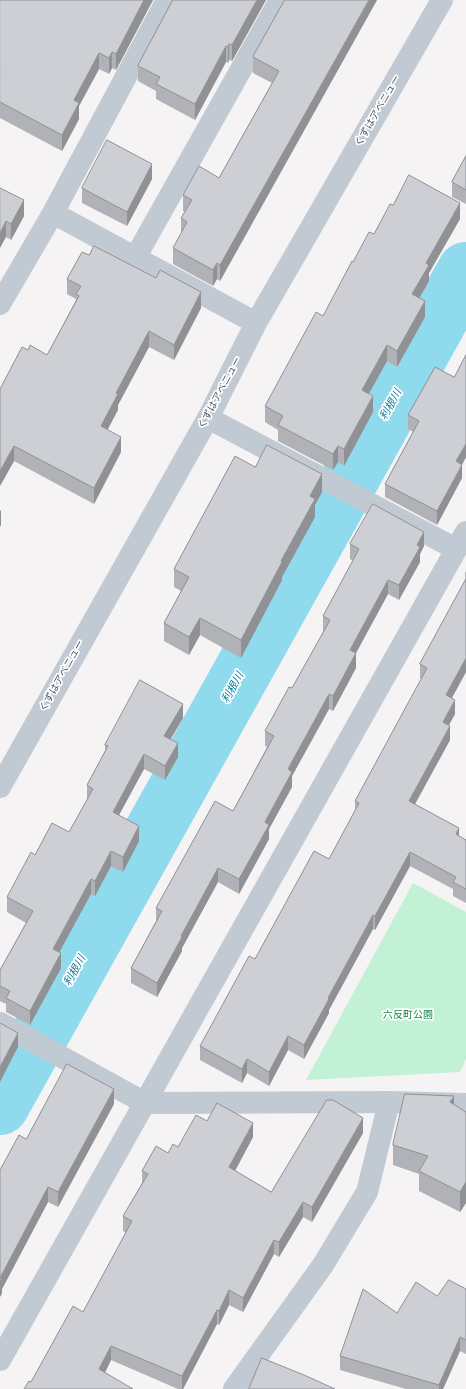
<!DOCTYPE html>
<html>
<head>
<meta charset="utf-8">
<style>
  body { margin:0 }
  canvas { display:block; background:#f5f3f3 }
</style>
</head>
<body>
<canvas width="466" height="1389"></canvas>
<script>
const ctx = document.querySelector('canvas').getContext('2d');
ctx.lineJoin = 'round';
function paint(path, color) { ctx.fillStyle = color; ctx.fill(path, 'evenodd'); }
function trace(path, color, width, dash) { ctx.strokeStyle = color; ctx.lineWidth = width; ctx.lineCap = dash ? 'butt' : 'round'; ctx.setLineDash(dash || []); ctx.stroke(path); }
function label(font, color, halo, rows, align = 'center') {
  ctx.font = font + ' "Archivo Narrow","Noto Sans JP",sans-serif'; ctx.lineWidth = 3.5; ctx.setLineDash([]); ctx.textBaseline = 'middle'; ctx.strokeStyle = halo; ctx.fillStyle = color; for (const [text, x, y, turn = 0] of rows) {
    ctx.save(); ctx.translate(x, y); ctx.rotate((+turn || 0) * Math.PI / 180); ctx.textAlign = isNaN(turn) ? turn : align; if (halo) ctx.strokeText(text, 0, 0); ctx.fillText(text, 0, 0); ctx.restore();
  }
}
const green = new Path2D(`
  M413,883L466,912V1059L460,1072L306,1080Z`);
const river = new Path2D(`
  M0,1106L466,271`);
const minor = new Path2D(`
  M53,213L256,323
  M135,258L280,0
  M0,304L53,213L167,0
  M208,418L456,549
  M0,787L208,418L256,323L442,0
  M0,1023L145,1103L389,1102L466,1104
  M0,1360L466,532
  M234,1389L323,1265L367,1192L389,1102`);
const wall = new Path2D(`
  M0,0H153L116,70L112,68L109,74L99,69L79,106V119L62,151L0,118Z
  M266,0L232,61L229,60L228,63L226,62L195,120L156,99V91L138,81V66Z
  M377,0L220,281L217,279L213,286L173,264V248L181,234V218L185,212L183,211V195L219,178L272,83L253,73V57Z
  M466,156V204L452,197V182Z
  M152,179L127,226L82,203V188Z
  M0,188L24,216L11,240L6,237Z
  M393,205L460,219L429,273V281L419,298L425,317L397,367L387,361L369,394L373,412L344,466L338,462L333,470L278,441V430L265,422V406L323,316L353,262L374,234Z
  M89,255L201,308L174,360L149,347L118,405V410L107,430L121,452L94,504L14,461L0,486L28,350L47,355L76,300V299L67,294V279Z
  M454,377L466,457L462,465V478L437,525L385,497V484L413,432L408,429V415Z
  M255,467L322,492L315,505V517L282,577V580L241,658L200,635L189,655L164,641V623L181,591L174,587V569Z
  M350,544L424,546L420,554V562L399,600L388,594L356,653V668L333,711L329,709L292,776V787L269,829V839L239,894L218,882L182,948V951L157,997L131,983V968L156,921V908L233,811L267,747L265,746V731L292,688L324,632L323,631V616L353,561L350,559Z
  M466,571V672L451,698L455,714L448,726L450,740L415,804L459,836L466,840V903L453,896V889L410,866L375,930L373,929L329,1010V1013L304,1059L288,1050L269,1086L247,1073L242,1083L200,1060V1046L255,959L329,859L355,811V801L422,679L420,678V664L465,581V573Z
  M183,718L171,739L178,757L165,780L144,769L119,815L139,841L123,872L111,866L95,896L91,894L59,952L61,968L30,1025L6,1012V1004L0,1001V970L26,923L7,912V897L35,855L69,832L87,800V785L105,751V745Z
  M114,1104L58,1207L48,1202L2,1289V1293L0,1297L26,1139Z
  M454,1105L466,1112V1203L460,1212L419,1191V1174L393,1165V1145Z
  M207,1121L253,1137L235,1171L271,1192L363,1133L312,1222L303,1217L279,1257L274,1254L243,1312L229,1305L219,1325L217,1324L183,1389H178L111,1360L105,1373L31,1382L83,1312L126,1233L123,1231V1216L142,1183V1171L168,1153L178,1147Z
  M466,1289V1354L460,1351L443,1389H406L340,1370V1356L397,1313L437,1296Z`);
const shadedWall = new Path2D(`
  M144,0H153L116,70V54Z
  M257,0H266L232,61V45Z
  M369,0H377L220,281V265Z
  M229,44V60L228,63V47Z
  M226,46V62L195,120V104Z
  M112,52V68L109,74V58Z
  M99,53V69L79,106V119L62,151V135L74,100Z
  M152,164V179L127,226V212Z
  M24,200V216L11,240V224Z
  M460,203V219L429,273V281L412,311V294L426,263Z
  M6,221V237L0,248V233Z
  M217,263V279L213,286V270Z
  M201,292V308L174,360V345Z
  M425,301V317L397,367V351Z
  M149,331V347L118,405V410L101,442V426L116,393Z
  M387,345V361L362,406V390Z
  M373,396V412L344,466V449Z
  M121,437V452L94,504V488Z
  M466,444V457L456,475V461Z
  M14,446V461L0,486V471Z
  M338,446V462L333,470V454Z
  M462,465V478L437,525V511Z
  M322,474V492L315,505V517L282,577V580L241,658V640L281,561L310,496Z
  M1,510V525L0,527V511Z
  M424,532V546L420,554V562L399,600V585L417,545Z
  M388,580V594L350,664V650Z
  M200,618V635L189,655V637Z
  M356,653V668L333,711V696Z
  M466,658V672L446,709V695Z
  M329,694V709L292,776V787L269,829V839L239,894V879L288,769Z
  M455,700V714L443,736V722Z
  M183,704V718L164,750V736Z
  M450,726V740L409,815V801Z
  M178,743V757L165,780V766Z
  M144,754V769L113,826V812Z
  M139,826V841L123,872V857Z
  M459,828V842L456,834Z
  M111,851V866L95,896V881Z
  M410,852V866L375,930V916Z
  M218,868V882L182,948V951L157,997V983L181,936Z
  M91,879V894L53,964V949Z
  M373,915V929L329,1010V1013L304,1059V1045L328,998Z
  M61,953V968L30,1025V1011Z
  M18,1033V1047L0,1082V1067Z
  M288,1036V1050L269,1086V1072Z
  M247,1059V1073L242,1083V1069Z
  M114,1089V1104L58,1207V1192Z
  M454,1096V1117L450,1102Z
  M363,1118V1133L312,1222V1207Z
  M253,1123V1137L229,1182V1167Z
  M466,1182V1203L460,1212V1192Z
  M48,1187V1202L2,1289V1293L0,1297V1278Z
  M303,1202V1217L279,1257V1242Z
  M274,1240V1254L243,1312V1298Z
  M229,1290V1305L219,1325V1311Z
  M217,1310V1324L183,1389H182V1376Z
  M460,1337V1351L443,1389H439V1385Z
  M111,1346V1360L99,1384V1369Z`);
const building = new Path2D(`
  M0,0H144L116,54L112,52L109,58L99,53L74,100L79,103L62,135L0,102Z
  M173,0H257L232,45L229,44L228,47L226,46L195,104L156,84L160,77L138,66Z
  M285,0H369L220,265L217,263L213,270L173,248L187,222L181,218L192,200L183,195L199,166L219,178L279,71L253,57Z
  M107,140L152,164L127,212L82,188Z
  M466,156V190L452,182Z
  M409,175L460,203L426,263L429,265L412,294L425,301L397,351L387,345L362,390L373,396L344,449L338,446L333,454L278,425L283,416L265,406L316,312L323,316L352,261L353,262L369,232L374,234L390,204L393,205Z
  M0,188L24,200L11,224L6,221L0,233Z
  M94,246L156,278L160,270L201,292L174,345L149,331L116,393L118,394L101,426L121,437L94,488L14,446L0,471V389L22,347L28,350L30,345L47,355L79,296L76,294L81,286L67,279L82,252L89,255Z
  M466,355V444L456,461L462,465L437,511L385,484L419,421L408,415L435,367L454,377Z
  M267,445L322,474L310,496L315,499L281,561L282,562L241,640L200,618L189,637L164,623L189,577L174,569L235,456L255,467Z
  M373,504L424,532L417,545L420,547L399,585L388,580L350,650L356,653L333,696L329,694L288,769L292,772L265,822L269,825L239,879L218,868L181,936L182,937L157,983L131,968L162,911L156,908L215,801L233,811L274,736L265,731L289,687L292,688L330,620L323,616L359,549L350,544Z
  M466,579V658L446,695L455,700L443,722L450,726L409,801L459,828L456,834L466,840V889L453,882L456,877L410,852L375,916L373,915L328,998L329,999L304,1045L288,1036L269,1072L247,1059L242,1069L200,1046L249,956L255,959L314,851L329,859L359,803L355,801L427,668L420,664Z
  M140,680L183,704L164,736L178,743L165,766L144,754L113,812L139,826L123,857L111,851L95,881L91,879L53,949L61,953L30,1011L6,998L10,991L0,986V970L33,911L7,897L31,852L35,855L52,823L69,832L93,789L87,785L108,746L105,745Z
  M0,1023L18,1033L0,1067Z
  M67,1064L114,1089L58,1192L48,1187L0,1278L2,1279L0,1282V1170L19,1135L26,1139Z
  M405,1094L454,1096L450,1102L466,1112V1182L460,1192L419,1171L428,1156L393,1145Z
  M327,1100H333L363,1118L312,1207L303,1202L279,1242L274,1240L243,1298L229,1290L219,1311L217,1310L182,1376L111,1346L99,1369L133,1389H24L29,1381L31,1382L73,1306L83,1312L132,1221L123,1216L148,1174L142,1171L156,1146L168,1153L173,1144L178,1147L196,1115L207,1121L217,1103L253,1123L229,1167L271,1192Z
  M449,1280L466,1289V1340L460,1337L439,1385L340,1356L363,1289L397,1313L416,1282L437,1296Z
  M262,1358L304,1375L335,1389H249Z`);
const streetNames = [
  ["くずはアベニュー",378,111,-60],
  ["くずはアベニュー",220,393,-62],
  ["くずはアベニュー",62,676,-61]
];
const parkNames = [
  ["六反町公園",408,1015]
];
const waterNames = [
  ["利根川",391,405,-61],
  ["利根川",233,688,-61],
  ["利根川",75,971,-61]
];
paint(green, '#c3f1d5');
trace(river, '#90daee', 58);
trace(minor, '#c1cad2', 22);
paint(wall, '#b0b2b7');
paint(shadedWall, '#909195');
paint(building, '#cdcfd5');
trace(building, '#909195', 1);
label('10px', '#4a5661', '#fff', streetNames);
label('10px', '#17864f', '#fff', parkNames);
label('italic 11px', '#0c7c9b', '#fff', waterNames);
</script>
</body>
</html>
